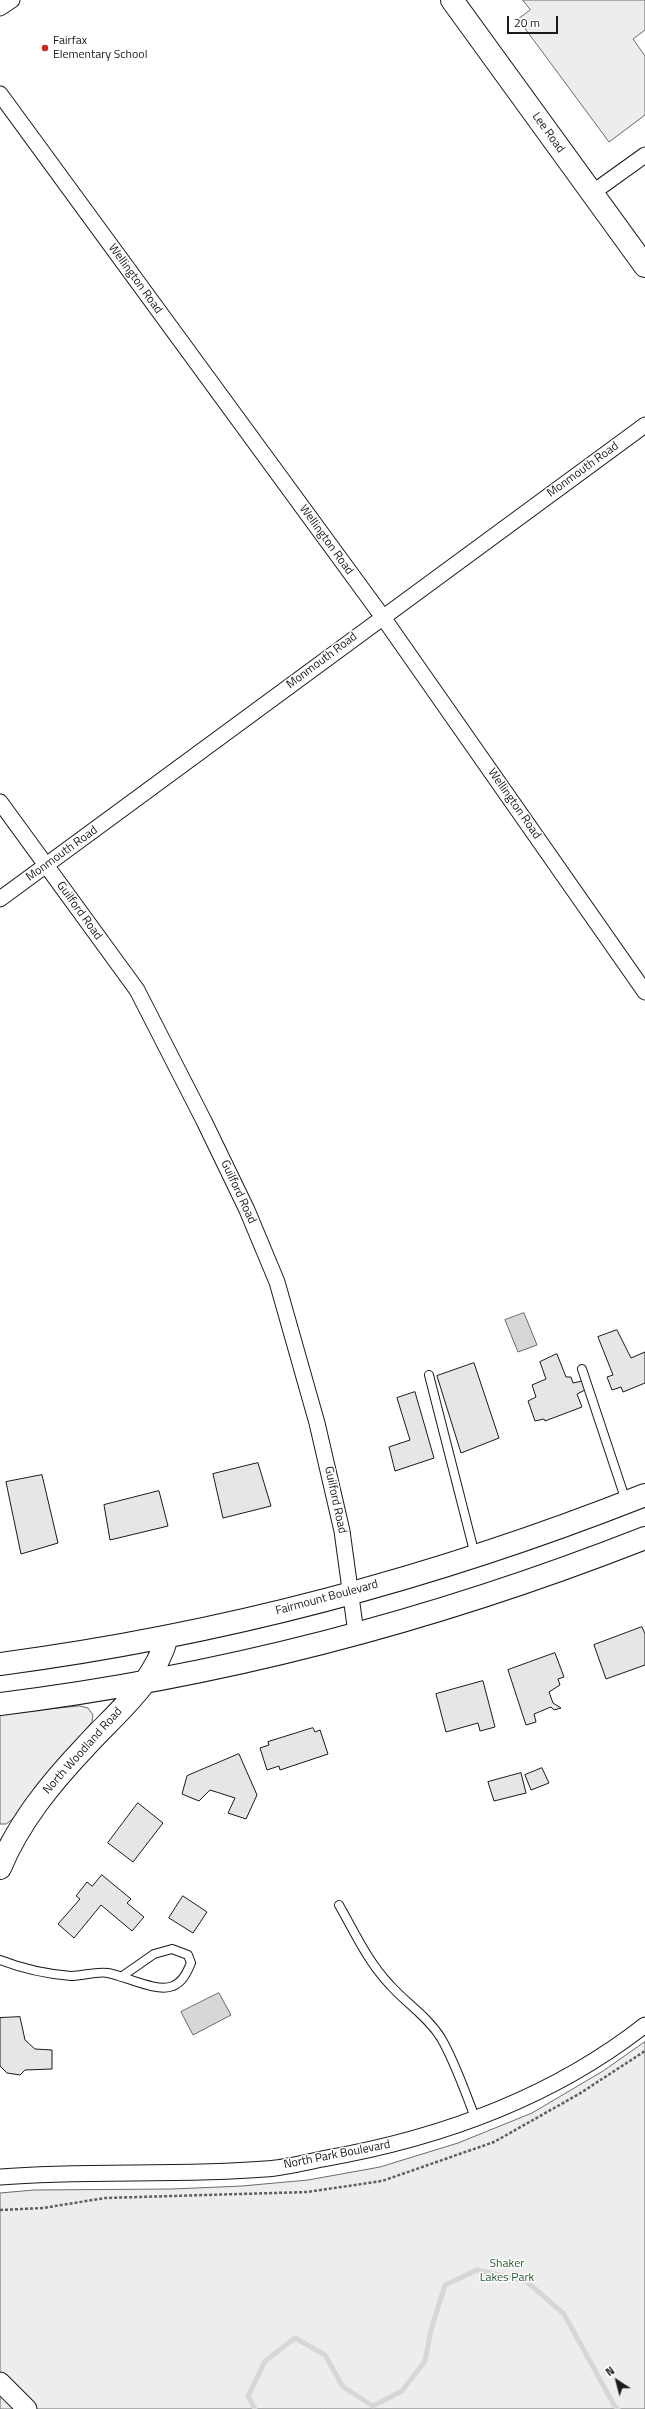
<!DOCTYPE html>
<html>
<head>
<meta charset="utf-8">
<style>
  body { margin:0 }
  #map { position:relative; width:645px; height:2409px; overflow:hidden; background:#fff; font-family:"Titillium Web",sans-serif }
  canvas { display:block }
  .north { position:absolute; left:597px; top:2361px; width:40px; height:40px; -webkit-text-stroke:3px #fff; paint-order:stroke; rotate:324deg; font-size:11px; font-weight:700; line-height:16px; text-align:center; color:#1a1a1a }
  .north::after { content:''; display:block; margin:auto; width:14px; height:18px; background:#1a1a1a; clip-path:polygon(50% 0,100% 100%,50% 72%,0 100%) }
  .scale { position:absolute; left:507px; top:16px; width:51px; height:18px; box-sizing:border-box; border:2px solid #1a1a1a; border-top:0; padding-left:5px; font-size:12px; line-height:14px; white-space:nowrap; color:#1a1a1a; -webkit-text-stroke:3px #fff; paint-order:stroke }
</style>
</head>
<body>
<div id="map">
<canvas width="645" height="2409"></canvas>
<div class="north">N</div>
<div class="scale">20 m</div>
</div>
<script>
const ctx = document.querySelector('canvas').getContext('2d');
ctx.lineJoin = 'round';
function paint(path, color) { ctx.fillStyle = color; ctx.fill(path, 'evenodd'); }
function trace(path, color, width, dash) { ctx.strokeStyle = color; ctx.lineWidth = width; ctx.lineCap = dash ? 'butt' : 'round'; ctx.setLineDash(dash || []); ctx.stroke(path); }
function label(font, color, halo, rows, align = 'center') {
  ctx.font = font + ' "Titillium Web",sans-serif'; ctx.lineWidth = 3; ctx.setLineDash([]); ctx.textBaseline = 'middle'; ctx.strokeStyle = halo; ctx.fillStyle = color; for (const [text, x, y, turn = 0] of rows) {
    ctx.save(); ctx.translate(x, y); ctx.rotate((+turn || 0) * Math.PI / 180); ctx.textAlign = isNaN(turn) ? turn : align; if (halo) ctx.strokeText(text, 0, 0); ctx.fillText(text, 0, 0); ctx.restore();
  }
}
const built = new Path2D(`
  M523,0H645V30L633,39L645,56V115L609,142L518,19L530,10Z
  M80,1706L88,1708L93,1715L92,1722L36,1786L14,1818L6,1824H0V1714Z
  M645,2042V2409H0V2193L34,2190L172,2189L242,2186L308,2180L380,2167L458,2143L532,2113L603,2071Z`);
const water = new Path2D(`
  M524,1313L537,1345L518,1352L505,1320Z
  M219,1993L231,2015L193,2035L181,2012Z`);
const stream = new Path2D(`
  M255,2409L248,2396L265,2361L295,2338L325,2355L343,2387L373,2406L402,2391L425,2361L431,2330L445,2285L477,2270L526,2281L564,2314L614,2405L618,2409`);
const building = new Path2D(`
  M617,1330L631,1358L645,1352V1383L623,1392L621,1387L612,1390L607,1377L613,1375L598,1337Z
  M557,1354L566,1377H571L573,1383L582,1381L585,1390L577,1394L582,1407L545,1421L544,1419L535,1421L528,1401L536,1397L532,1385L546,1379L540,1362Z
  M474,1363L499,1438L461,1453L437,1376Z
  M415,1392L434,1458L395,1471L389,1447L410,1440L397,1398Z
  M258,1463L271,1506L223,1518L213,1474Z
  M42,1475L58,1543L21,1554L6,1482Z
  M159,1491L168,1526L110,1540L104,1505Z
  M642,1627L645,1634V1665L606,1679L594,1645Z
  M555,1653L564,1677L558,1679L560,1685L549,1692L553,1703L561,1708L554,1710L551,1707L534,1714L536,1722L526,1725L508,1670Z
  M483,1681L495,1727L480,1731L478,1723L446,1732L436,1694Z
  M313,1728L315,1732L320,1730L328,1754L280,1770L279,1766L267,1770L260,1748L269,1745L268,1742Z
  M239,1754L257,1795L246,1819L228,1813L235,1798L210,1790L199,1801L182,1794L187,1776Z
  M542,1768L549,1783L531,1790L525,1775Z
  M521,1773L526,1793L494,1801L488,1782Z
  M138,1803L163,1823L133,1862L108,1843Z
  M102,1875L131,1899L127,1903L144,1917L132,1931L101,1905L74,1938L58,1924L80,1899L76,1896L87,1882L92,1886Z
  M183,1896L207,1912L193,1933L169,1918Z
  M20,2017L25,2040L35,2049L52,2050V2069L25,2070L20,2075L7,2073L0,2066V2018Z`);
const path = new Path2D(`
  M0,2210L43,2208L105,2198L307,2192L382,2181L494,2142L579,2094L645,2051`);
const service = new Path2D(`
  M582,1369L626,1501
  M429,1375L475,1555
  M339,1905C355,1933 368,1962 390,1985C406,2003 428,2017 441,2038C456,2064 465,2092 476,2120
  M0,1960C23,1969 46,1974 71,1976C83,1976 96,1971 108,1973C125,1976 157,1993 173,1986C183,1982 187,1972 191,1963L188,1955L172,1949L154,1954L121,1977`);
const minor = new Path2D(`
  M0,8L12,0
  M0,94L382,616L645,992
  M592,193L645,155
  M0,802L137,990L204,1121L247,1210L277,1282L317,1423L342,1531L356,1633
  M0,899L645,425
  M0,2177C88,2170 177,2176 265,2169C284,2168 303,2163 322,2159C438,2139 552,2098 645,2025`);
const tertiary = new Path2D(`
  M0,2382L27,2409`);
const secondary = new Path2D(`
  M452,0L645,266
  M0,1664C221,1635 438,1577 645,1495
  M0,1704C220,1677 439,1619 645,1538
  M0,1868C19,1822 51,1783 85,1747C116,1713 155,1683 167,1637`);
const markers = [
  [45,48,4,"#c62828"]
];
const poiNames = [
  ["Fairfax",53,41],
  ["Elementary School",53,55]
];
const streetNames = [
  ["Lee Road",548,133,54],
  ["Wellington Road",135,279,54],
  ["Monmouth Road",583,470,-36],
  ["Wellington Road",326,540,54],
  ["Monmouth Road",322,661,-37],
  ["Wellington Road",514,804,55],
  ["Monmouth Road",62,854,-36],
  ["Guilford Road",79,911,54],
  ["Guilford Road",238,1192,65],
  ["Guilford Road",335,1500,78],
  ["Fairmount Boulevard",327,1598,-15],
  ["North Woodland Road",83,1751,-48],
  ["North Park Boulevard",337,2155,-11]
];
const parkNames = [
  ["Shaker",507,2264],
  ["Lakes Park",507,2278]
];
paint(built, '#ededed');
trace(built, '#6a6a6a', 1);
paint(water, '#d7d7d7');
trace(water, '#6a6a6a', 1);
trace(stream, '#d7d7d7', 5);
paint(building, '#e6e6e6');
trace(building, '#1a1a1a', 1);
trace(service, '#1a1a1a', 10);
trace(minor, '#1a1a1a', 17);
trace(tertiary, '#1a1a1a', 21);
trace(secondary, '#1a1a1a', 24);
trace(path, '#5f5f5f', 2.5, [3, 2]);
trace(service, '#fff', 8);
trace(minor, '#fff', 15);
trace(tertiary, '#fff', 19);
trace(secondary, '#fff', 22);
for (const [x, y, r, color] of markers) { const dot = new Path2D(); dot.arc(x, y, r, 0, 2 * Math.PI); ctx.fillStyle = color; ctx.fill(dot); trace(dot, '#fff', 1.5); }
label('12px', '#1a1a1a', '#fff', poiNames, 'left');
label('12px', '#1a1a1a', '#fff', streetNames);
label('12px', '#2b5a34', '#fff', parkNames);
</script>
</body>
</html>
